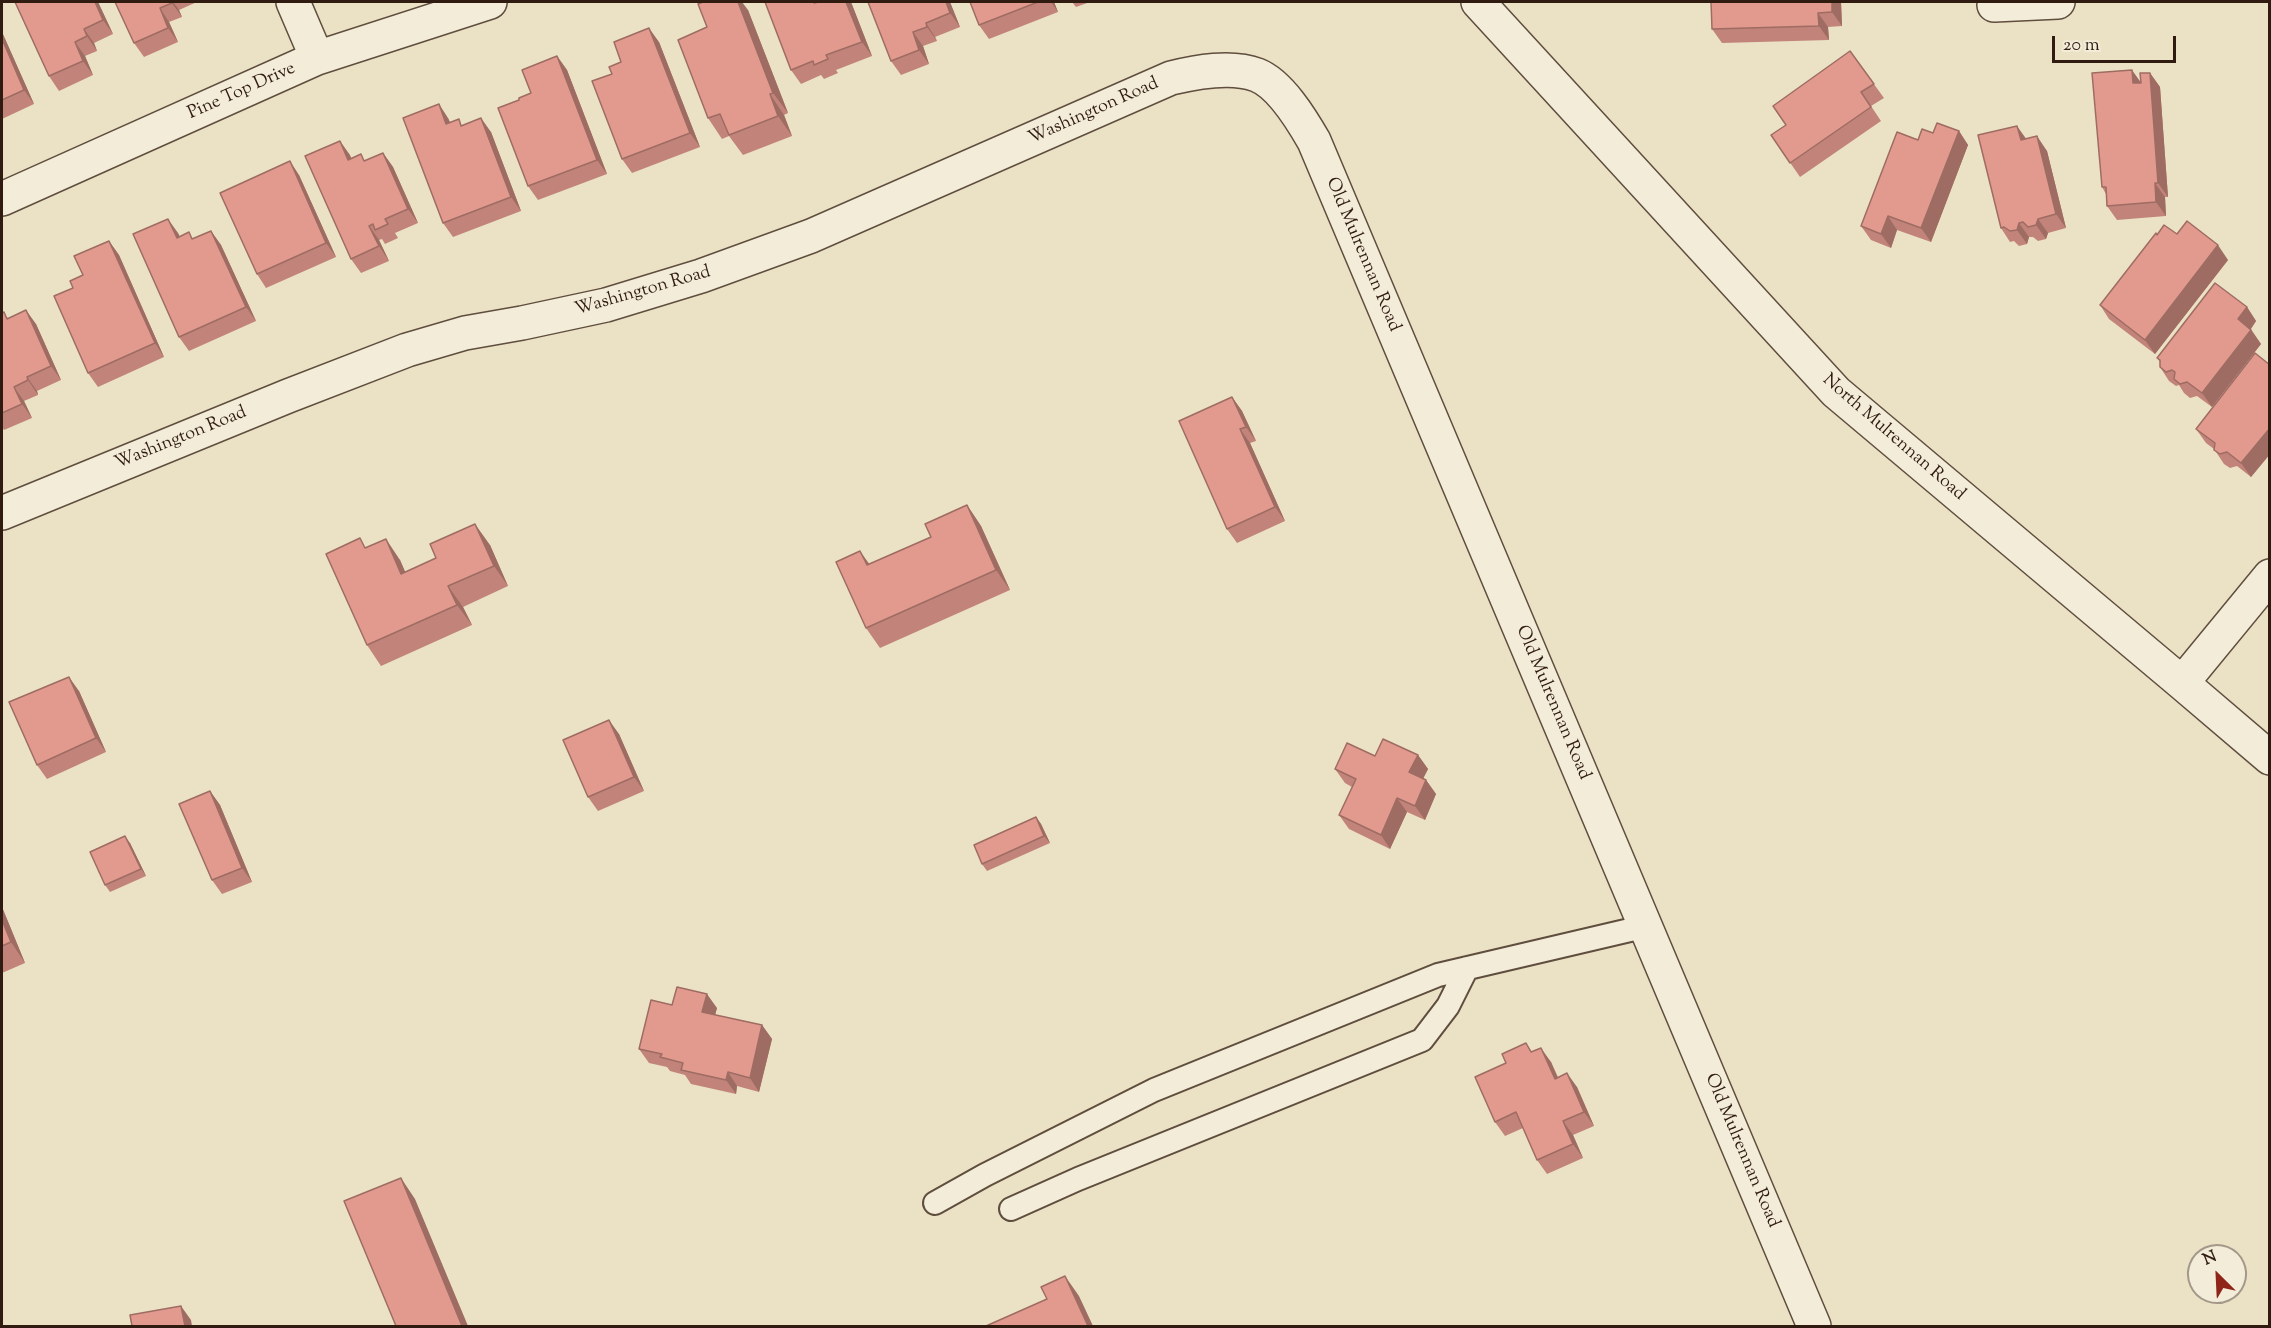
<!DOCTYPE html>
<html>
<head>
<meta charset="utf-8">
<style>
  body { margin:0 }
  #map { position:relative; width:2271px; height:1328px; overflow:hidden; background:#ebe2c5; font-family:"Sorts Mill Goudy",serif }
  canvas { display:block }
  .frame { position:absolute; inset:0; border:3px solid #301b11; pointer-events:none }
  .north { position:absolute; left:2187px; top:1244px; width:60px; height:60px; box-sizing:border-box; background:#f2ecd9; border:2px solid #a49889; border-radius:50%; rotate:336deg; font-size:16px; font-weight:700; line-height:24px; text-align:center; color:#301b11 }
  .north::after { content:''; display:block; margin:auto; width:21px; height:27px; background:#8f2418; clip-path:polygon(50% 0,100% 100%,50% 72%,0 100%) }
  .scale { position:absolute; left:2052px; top:36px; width:124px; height:27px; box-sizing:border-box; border:3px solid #301b11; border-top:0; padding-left:8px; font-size:18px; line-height:21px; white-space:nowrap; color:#301b11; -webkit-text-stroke:4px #f2ecd9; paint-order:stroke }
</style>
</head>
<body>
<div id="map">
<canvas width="2271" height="1328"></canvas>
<div class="frame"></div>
<div class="north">N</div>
<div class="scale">20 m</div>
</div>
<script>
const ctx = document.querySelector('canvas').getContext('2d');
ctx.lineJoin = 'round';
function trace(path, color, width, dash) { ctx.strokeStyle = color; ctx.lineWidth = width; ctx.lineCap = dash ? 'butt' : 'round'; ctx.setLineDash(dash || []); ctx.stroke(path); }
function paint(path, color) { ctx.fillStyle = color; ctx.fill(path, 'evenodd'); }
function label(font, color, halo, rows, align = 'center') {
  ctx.font = font + ' "Sorts Mill Goudy",serif'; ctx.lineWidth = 5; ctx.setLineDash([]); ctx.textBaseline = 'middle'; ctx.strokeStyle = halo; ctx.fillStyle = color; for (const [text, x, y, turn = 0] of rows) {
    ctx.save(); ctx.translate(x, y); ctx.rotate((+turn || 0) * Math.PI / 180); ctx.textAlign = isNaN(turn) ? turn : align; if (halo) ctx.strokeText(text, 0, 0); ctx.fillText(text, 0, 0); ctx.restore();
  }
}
const service = new Path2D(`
  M935,1203L985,1175L1154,1090L1438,975L1647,926
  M1011,1209L1078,1179L1422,1040L1448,1006L1467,968`);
const minor = new Path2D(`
  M293,2L317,58
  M1478,2L1836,392L2182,683L2270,758
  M1994,5L2058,2
  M2,199L317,58L490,2
  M2,513L288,396L407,350L465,333L522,323L606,305L701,276L811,236L1171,78C1196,72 1231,65 1257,75C1280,84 1302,120 1314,141L1814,1326
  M2182,683L2270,576`);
const wall = new Path2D(`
  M15,2H98L113,34L94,43L97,51L85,56L93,75L59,91L49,76Z
  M115,2H197L179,10L182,17L169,22L178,42L144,57L134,43Z
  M765,2H851L872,56L836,70L838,73L824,79L821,75L801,84L791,70Z
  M868,2H950L960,27L935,37L937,41L923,46L929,64L901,75L891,61Z
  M970,2H1054L1058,12L989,39L979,25Z
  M1072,2H1090L1076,7Z
  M1841,2L1842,26L1828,27L1829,40L1722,43L1712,29Z
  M748,10L788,113L784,115L792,136L743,155L729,136L722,139L708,118Z
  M2,32L34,104L2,119Z
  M659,42L700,147L632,173L622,159L612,74L621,62Z
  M1850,51L1884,98L1871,106L1881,121L1800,177L1771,135L1786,125Z
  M557,56L567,70L607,174L538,200L528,186L519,100L531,93Z
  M2150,73L2160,87L2168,197H2165L2166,216L2117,220L2107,206L2106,194L2102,187L2141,82Z
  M448,118L450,122L491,132L521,211L453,237L443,223Z
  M1959,131L1968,145L1931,242L1897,230L1891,248L1871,240L1861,226L1918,140L1933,133Z
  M2026,139L2047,151L2066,228L2048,233L2046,239L2038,241L2033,237H2029L2027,244L2019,246L2014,241L2010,242L2001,228Z
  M340,141L351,159L365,161L383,153L393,167L418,223L395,233L398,238L385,244L382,239L379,240L389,261L361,273L351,259Z
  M299,175L336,257L266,288L257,274Z
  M211,231L221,245L256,321L189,351L179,337L178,233L180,237L193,239Z
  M2177,234L2228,260L2155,354L2109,319L2100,305L2157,235Z
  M109,241L119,255L164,357L98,387L88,373L73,288Z
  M2247,307L2256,321L2251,329L2261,344L2212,407L2197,396L2190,398L2184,393L2179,385L2176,386L2169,381L2160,367V362L2157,358Z
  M2,313L8,318L36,324L61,380L37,391L38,395L24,401L32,418L4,430L2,427Z
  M2270,365V454L2251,477L2237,466L2230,468L2224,464L2214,449L2206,443L2196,429Z
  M1232,397L1242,411L1256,441L1250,443L1285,521L1237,543L1227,529Z
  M967,505L981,526L1010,590L880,648L866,628L869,564L931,537Z
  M490,545L508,586L463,607L472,625L381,666L367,645V547L400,560L405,572Z
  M79,691L106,752L47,779L37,765Z
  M619,734L644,791L598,811L588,797Z
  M1418,755L1428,769L1423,779L1426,780L1436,794L1425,820L1407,812L1390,849L1349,829L1339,815L1352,787L1345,783L1335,769L1375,756Z
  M210,791L220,805L252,882L222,894L212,880Z
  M1036,817L1041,824L1050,843L987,871L982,864Z
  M130,843L146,876L110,892L105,885Z
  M2,907L25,963L2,973Z
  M672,1005L717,1008L715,1015L762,1025L772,1039L759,1092L737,1086L736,1094L691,1084L685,1075L670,1071L667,1067L649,1063L639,1049Z
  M1526,1043L1532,1052L1551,1062L1558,1077L1577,1087L1594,1126L1573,1135L1583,1158L1547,1174L1537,1160L1523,1128L1505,1136L1495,1122L1506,1063Z`);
const shadedWall = new Path2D(`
  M95,2H98L113,34L103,20Z
  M171,2H173L179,10L182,17Z
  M738,2H742L748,10L788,113L773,93Z
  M846,2H851L872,56L862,42Z
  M946,2H950L960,27L950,13Z
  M1051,2H1054L1058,12Z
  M1832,2H1841L1842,26L1832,12Z
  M160,8L169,22L178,42L168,28Z
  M1818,13L1828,27L1829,40L1819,26Z
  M926,23L935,37L937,41L927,27Z
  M649,28L659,42L700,147L690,133Z
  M84,29L94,43L97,51L87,36Z
  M2,32L34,104L24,90L2,39Z
  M913,32L923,46L929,64L919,50Z
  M75,42L85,56L93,75L83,61Z
  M557,56L567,70L607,174L597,160Z
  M2132,70L2142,84L2133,83Z
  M2150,73L2160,87L2168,197L2158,183Z
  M770,94L784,115L792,136L778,116Z
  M439,104L448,118L456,138L446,124Z
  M481,118L491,132L521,211L511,197Z
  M2017,126L2027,140H2021Z
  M1959,131L1968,145L1931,242L1921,228Z
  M2037,136L2047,151L2066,228L2056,214Z
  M340,141L350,155L358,174L348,160Z
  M383,153L393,167L418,223L408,209Z
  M290,161L299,175L336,257L326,243Z
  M2155,183L2165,197L2166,216L2156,202Z
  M1888,216L1897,230L1891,248L1881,234Z
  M168,219L178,233L187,252L177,238Z
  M2038,219L2048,233L2046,239L2036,225Z
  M2019,223L2029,237L2027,244L2017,230Z
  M369,226L379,240L389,261L379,246Z
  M211,231L221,245L256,321L246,307Z
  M109,241L119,255L164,357L155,343Z
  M2218,245L2228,260L2155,354L2145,340Z
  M2247,307L2256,321L2248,333L2238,319Z
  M26,310L36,324L61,380L51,366Z
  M2251,330L2261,344L2212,407L2202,393Z
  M27,377L37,391L38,395L28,380Z
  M14,387L24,401L32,418L22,404Z
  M1232,397L1242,411L1256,441L1246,427Z
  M2270,428V454L2251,477L2241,463Z
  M1240,429L1250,443L1285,521L1275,507Z
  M967,505L981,526L1010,590L996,570Z
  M475,524L490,545L508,586L494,566Z
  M386,539L400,560L415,594L401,574Z
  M860,551L875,572L867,565Z
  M448,586L463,607L472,625L457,605Z
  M69,677L79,691L106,752L96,738Z
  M609,720L619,734L644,791L634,777Z
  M1418,755L1428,769L1419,786L1409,772Z
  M1426,780L1436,794L1425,820L1415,806Z
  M210,791L220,805L252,882L242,868Z
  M1397,798L1407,812L1390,849L1381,835Z
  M1036,817L1041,824L1050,843L1044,836Z
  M125,836L130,843L146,876L141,869Z
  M2,907L25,963L11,942L2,920Z
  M707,994L717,1008L712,1026L702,1012Z
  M762,1025L772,1039L759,1092L750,1078Z
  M1541,1048L1551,1062L1564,1093L1555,1079Z
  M728,1072L737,1086L736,1094L726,1080Z
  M1567,1073L1577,1087L1594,1126L1584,1112Z
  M1563,1121L1573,1135L1583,1158L1573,1144Z
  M401,1178L415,1199L468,1326H462Z
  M1065,1276L1079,1296L1093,1326H1088Z
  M181,1306L191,1320L192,1326H185Z`);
const building = new Path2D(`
  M15,2H95L103,20L84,29L87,36L75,42L83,61L49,76Z
  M115,2H171L172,3L160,8L168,28L134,43Z
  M703,2H738L773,93L770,94L778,116L729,135L720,114L708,118L678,40L707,27L698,4Z
  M765,2H814V3L819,2H846L862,42L826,55L828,59L814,65L813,61L791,70Z
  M868,2H946L950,13L926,23L927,27L913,32L919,50L891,61Z
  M970,2H1038L979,25Z
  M1711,2H1832V12L1818,13L1819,26L1712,29Z
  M649,28L690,133L622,159L592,81L612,74L609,67L621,62L614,42Z
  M2,39L24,90L2,100Z
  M1850,51L1874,84L1861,92L1871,107L1790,163L1771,135L1786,125L1773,106Z
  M557,56L597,160L528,186L498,108L519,100V98L531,93L522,70Z
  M2132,70L2133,83H2141L2140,73H2150L2158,183H2155L2156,202L2107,206L2106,187H2102L2092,73Z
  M439,104L446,124L459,119L461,126L481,118L511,197L443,223L403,118Z
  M1937,123L1959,131L1921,228L1888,216L1881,234L1861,226L1897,132L1918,140L1922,129L1933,133Z
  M2017,126L2021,140L2037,136L2056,214L2038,219L2036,225L2028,227L2023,222L2019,223L2017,230L2010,231L2004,227L2001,228L1978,135Z
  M340,141L348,160L361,154L364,161L383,153L408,209L385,219L388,224L375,230L373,224L369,226L379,246L351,259L305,156Z
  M290,161L326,243L257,274L220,193Z
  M168,219L177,238L189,232L192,239L211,231L246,307L179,337L133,234Z
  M2187,221L2218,245L2145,340L2100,305L2156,233L2157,235L2164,225L2177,234Z
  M109,241L155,343L88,373L54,296L73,288L70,281L83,275L74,256Z
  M2215,283L2247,307L2238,319L2251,330L2202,393L2187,382L2180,384L2174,379L2175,372L2172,370L2166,372L2160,367V360L2157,358Z
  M26,310L51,366L27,377L28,380L14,387L22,404L2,413V313L4,312L7,319Z
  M2255,353L2270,365V428L2241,463L2227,452L2220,454L2214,450L2215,443L2196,429Z
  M1232,397L1246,427L1240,429L1275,507L1227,529L1179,421Z
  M967,505L996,570L866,628L836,562L860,551L867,565L931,537L925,524Z
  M475,524L494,566L448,586L457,605L367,645L326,554L360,538L365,548L386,539L401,574L436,558L430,544Z
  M69,677L96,738L37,765L9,702Z
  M609,720L634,777L588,797L563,740Z
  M1383,739L1418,755L1409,772L1426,780L1415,806L1397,798L1381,835L1339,815L1356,779L1335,769L1347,743L1375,756Z
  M210,791L242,868L212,880L179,804Z
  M1036,817L1044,836L982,864L974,845Z
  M125,836L141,869L105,885L90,852Z
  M2,920L11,942L2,946Z
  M677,987L707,994L702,1012L762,1025L750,1078L728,1072L726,1080L681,1070L683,1063L660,1057L662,1054L639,1049L651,1000L672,1005Z
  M1526,1043L1531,1052L1541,1048L1555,1079L1567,1073L1584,1112L1563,1121L1573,1144L1537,1160L1516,1112L1495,1122L1475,1077L1506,1063L1502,1054Z
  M401,1178L462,1326H396L344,1201Z
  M1065,1276L1088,1326H986L1047,1299L1041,1287Z
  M181,1306L185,1326H132L130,1315Z`);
const streetNames = [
  ["Pine Top Drive",242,92,-24],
  ["Washington Road",1094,112,-24],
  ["Old Mulrennan Road",1362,255,67],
  ["Washington Road",643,292,-16],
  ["North Mulrennan Road",1893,438,41],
  ["Washington Road",181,439,-22],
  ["Old Mulrennan Road",1552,703,67],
  ["Old Mulrennan Road",1741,1151,67]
];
trace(service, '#5f4d3e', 26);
trace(minor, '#5f4d3e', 36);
trace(service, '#f2ecd9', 22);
trace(minor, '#f2ecd9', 33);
paint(wall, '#c2847a');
paint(shadedWall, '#9e6c63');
paint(building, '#e29a8e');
trace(building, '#9e6c63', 1.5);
label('18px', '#301b11', '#f2ecd9', streetNames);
</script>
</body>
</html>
